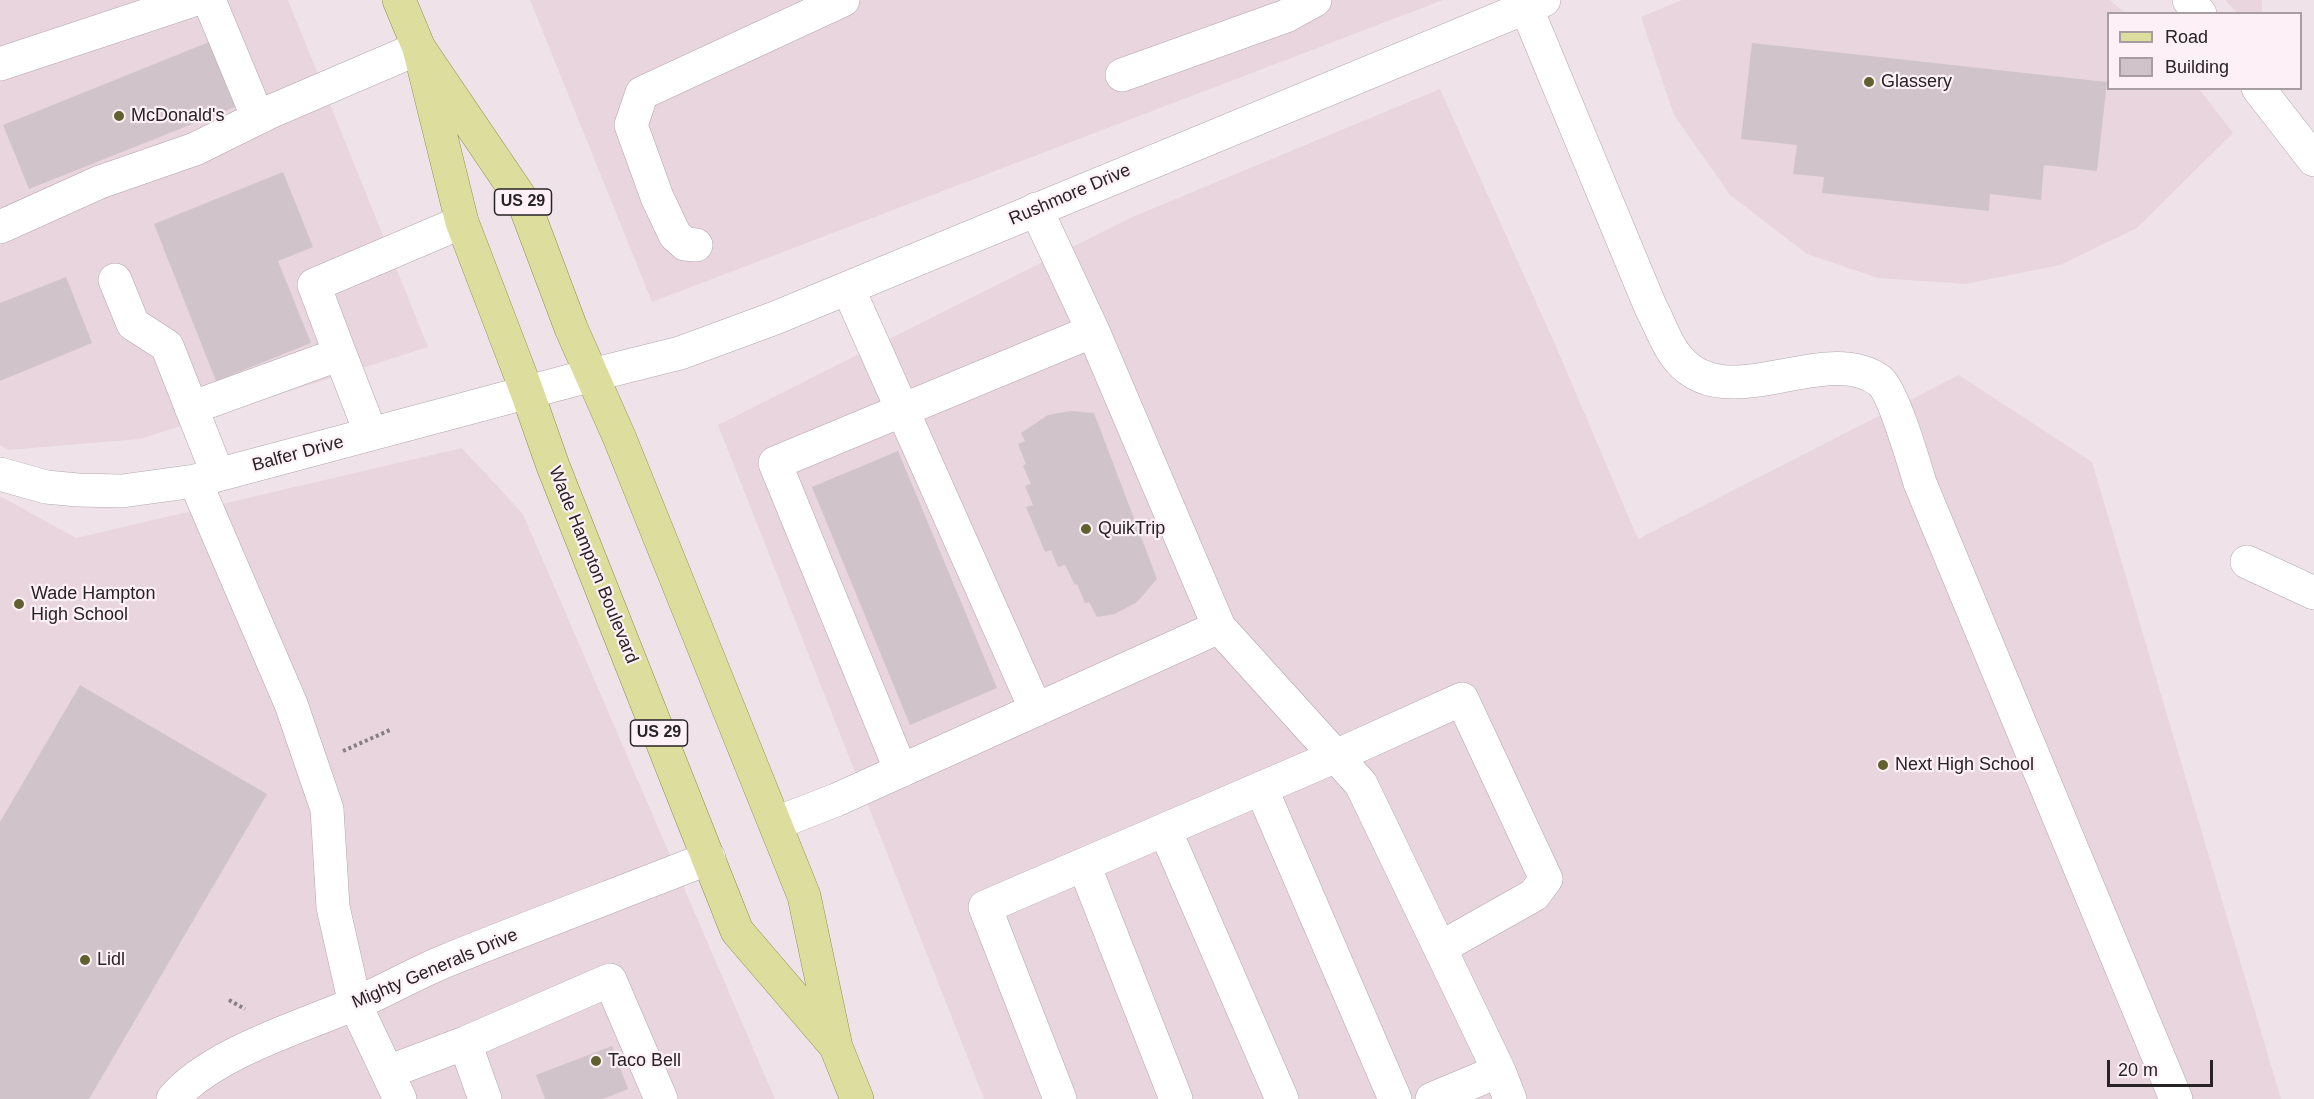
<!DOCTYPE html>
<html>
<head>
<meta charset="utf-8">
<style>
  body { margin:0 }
  #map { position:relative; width:2314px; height:1099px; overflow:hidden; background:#efe3e9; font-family:Helvetica,sans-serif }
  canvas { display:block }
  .legend { position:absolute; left:2107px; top:12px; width:195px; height:78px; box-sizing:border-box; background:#fdf0f6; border:2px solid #a89ea2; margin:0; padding:8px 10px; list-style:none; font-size:18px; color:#282325 }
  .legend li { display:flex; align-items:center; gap:12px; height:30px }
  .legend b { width:30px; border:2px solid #a89ea2 }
  .scale { position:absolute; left:2107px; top:1060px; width:106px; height:27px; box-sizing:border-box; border:3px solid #282325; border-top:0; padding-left:8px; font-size:18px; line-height:21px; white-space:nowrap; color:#282325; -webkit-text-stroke:4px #fdf0f6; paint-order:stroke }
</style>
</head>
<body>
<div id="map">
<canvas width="2314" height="1099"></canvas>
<ul class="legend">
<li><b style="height:8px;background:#ddde9e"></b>Road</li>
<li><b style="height:16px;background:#d0c4ca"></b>Building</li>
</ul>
<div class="scale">20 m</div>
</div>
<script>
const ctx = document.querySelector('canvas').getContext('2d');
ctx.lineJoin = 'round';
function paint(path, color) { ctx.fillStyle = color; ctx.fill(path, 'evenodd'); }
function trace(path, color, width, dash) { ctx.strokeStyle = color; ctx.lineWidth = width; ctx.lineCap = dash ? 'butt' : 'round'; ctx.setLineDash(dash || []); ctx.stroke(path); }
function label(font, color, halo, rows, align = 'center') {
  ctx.font = font + ' Helvetica,sans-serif'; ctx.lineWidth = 4.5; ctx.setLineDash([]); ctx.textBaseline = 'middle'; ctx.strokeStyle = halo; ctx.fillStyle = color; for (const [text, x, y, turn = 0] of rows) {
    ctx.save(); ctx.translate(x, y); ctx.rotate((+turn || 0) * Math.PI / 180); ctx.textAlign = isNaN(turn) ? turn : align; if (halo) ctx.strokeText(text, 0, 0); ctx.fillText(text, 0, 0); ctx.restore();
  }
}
const built = new Path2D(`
  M0,0H288L428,347L140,439L8,450L0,445Z
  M530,0H1443L652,302Z
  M1682,0H2110L2125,13L2108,14V88L2199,89L2233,133L2137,228L2060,265L1966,284L1878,278L1807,254L1730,195L1674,115L1641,17Z
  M2225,0H2262V13H2237Z
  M1440,89L1555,344L1638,539L1959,375L2092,462L2281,1099H984L718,425L1130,218Z
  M462,448L523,514L775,1099H0V496L76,538Z`);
const building = new Path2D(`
  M209,42L235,107L29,189L3,125Z
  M1752,43L2107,82L2097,171L2044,165L2041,200L1990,194L1989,211L1822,193L1824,177L1793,174L1797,145L1741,139Z
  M283,172L313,247L278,261L311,343L216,381L154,224Z
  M66,277L92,343L0,381V303Z
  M1070,411L1094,413L1157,579L1137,602L1115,614L1097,617L1089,602L1085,603L1077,584L1075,585L1065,565L1058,567L1051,550L1045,552L1026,507L1033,505L1025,486L1031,484L1023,466L1026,464L1018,444L1025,441L1021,433L1048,415Z
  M898,451L997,688L910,725L812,487Z
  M80,685L267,794L89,1099H0V822Z
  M612,1046L628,1089L603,1099H545L536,1075Z`);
const path = new Path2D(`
  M343,751L390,730
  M229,1000L245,1009`);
const minor = new Path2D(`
  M209,0L258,118
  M2189,0L2200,14
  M1526,7L1651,308C1659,322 1664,339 1674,353C1721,423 1824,339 1880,381C1893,392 1914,463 1920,483L2176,1099
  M0,64L193,0
  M1122,75L1286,16L1315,0
  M2258,88L2314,160
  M1036,209L1093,331L1219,627
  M0,227L100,182L195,149L272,111L419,48
  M696,245L685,244L675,235L657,197L631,125L642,93L843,0
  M115,280L133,324L167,346L218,475
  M848,288L1036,710
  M340,354L314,285L462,222
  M191,408L340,354L371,434
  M0,474L46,487L78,490L122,491L195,481L592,375L680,353L775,318L1544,0
  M195,481L291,704L327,809L333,907L355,1004L400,1099
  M2247,562L2314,593
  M901,771L775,463L1093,331
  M1261,788L1395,1099
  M775,821L787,819L836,800L1219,627L1361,784L1499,1071L1510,1099
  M1165,830L1282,1099
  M1084,865L1176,1099
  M465,1043L485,1099
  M388,1072L465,1043L610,980L661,1099
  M173,1099C209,1055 299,1027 352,1005C383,992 412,975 443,962C531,926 621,893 709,858
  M1060,1099L985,907L1336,756L1462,699L1546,879L1534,895L1440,948
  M1432,1099L1499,1071`);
const major = new Path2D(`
  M399,0L419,48L462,222L527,392L553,466L737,931L833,1043
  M419,48L524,203L571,328L620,439L804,896L836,1047L857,1099`);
const markers = [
  [1869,82,6,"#60612f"],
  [119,116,6,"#60612f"],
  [1086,529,6,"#60612f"],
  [19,604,6,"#60612f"],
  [1883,765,6,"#60612f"],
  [85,960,6,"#60612f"],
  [596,1061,6,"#60612f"]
];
const shields = [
  [523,202,57],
  [659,733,57]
];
const shieldNames = [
  ["US 29",523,202],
  ["US 29",659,733]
];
const poiNames = [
  ["Glassery",1881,82],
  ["McDonald's",131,116],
  ["QuikTrip",1098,529],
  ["Wade Hampton",31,594],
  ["High School",31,615],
  ["Next High School",1895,765],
  ["Lidl",97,960],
  ["Taco Bell",608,1061]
];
const streetNames = [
  ["Rushmore Drive",1070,195,-23],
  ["Balfer Drive",298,454,-15],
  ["Wade Hampton Boulevard",593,565,68],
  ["Mighty Generals Drive",435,969,-23]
];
paint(built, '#e9d5de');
paint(building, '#d0c4ca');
trace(minor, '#b1a6ab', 34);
trace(major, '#8f8e4a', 34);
trace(path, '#867e82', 4, [3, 3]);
trace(minor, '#fff', 33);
trace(major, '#ddde9e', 33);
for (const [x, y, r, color] of markers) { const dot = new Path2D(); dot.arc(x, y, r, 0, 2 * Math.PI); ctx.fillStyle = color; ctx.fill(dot); trace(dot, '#fdf0f6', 2); }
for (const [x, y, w] of shields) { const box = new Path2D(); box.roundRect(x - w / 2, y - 13, w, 26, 4.5); ctx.fillStyle = '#fdf0f6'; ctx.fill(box); trace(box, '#282325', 1.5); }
label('bold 16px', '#282325', null, shieldNames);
label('18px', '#282325', '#fdf0f6', poiNames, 'left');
label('18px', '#282325', '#fdf0f6', streetNames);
</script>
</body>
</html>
